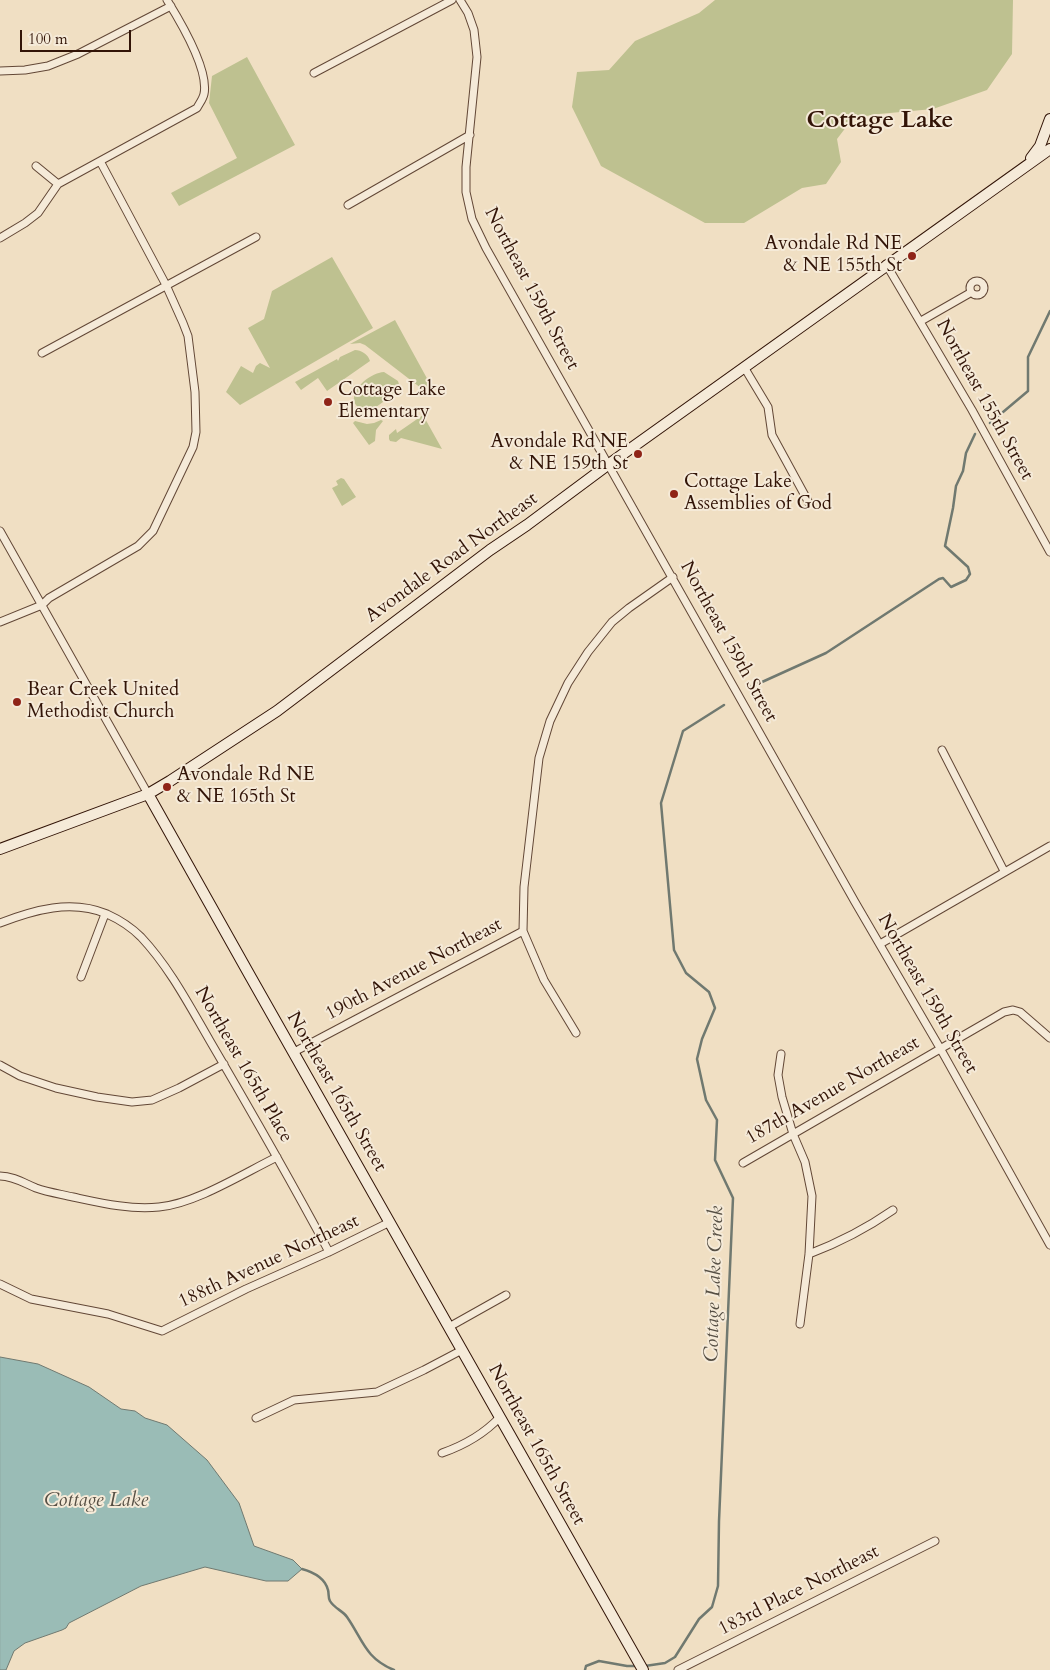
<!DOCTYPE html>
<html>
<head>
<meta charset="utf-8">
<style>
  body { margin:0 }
  #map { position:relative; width:1050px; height:1670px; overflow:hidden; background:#f0dfc3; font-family:Cardo,serif }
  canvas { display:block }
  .scale { position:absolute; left:20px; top:30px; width:111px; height:22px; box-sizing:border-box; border:2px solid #321407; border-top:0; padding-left:6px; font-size:15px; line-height:18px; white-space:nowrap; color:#321407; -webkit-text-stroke:4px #f5ead8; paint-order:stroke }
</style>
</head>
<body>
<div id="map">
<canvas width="1050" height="1670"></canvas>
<div class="scale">100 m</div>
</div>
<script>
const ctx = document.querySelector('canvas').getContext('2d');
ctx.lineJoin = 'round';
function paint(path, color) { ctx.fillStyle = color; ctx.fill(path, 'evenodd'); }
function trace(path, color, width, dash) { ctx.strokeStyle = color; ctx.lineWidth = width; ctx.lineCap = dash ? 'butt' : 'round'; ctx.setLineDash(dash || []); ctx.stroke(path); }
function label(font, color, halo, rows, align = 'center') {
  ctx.font = font + ' Cardo,serif'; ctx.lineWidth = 4; ctx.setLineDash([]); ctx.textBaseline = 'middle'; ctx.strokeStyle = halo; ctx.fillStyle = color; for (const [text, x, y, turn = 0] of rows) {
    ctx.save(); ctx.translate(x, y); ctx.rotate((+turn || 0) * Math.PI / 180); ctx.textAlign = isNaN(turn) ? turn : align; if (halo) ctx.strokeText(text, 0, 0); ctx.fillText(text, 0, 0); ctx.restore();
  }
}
const green = new Path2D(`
  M715,0H1013L1012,54L987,90L933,109L879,114L853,118L837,139L841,162L826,184L802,188L744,223H705L601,166L572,107L577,72L609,70L635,41L699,13Z
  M247,57L295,145L179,206L171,193L237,158L209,103L212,76Z
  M332,257L373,328L240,405L226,392L241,366L253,373L256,366L260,363L270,368L248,328L264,319L272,291Z
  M395,320L435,393L430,395L365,345L360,343L350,344Z
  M355,350C361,350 368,354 370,361L327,391L318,378L301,390L295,382L337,359L338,361L340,357Z
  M384,372L398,381L400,388L398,391L372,410C364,412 358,409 354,402C352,387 371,373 384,372Z
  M423,415L442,449L401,438L396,442L390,441L389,439V435L396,429L397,433Z
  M381,420L383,421L376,430L375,441L369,445L353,423L355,421L367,424L374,423Z
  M341,478L344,479L356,497L342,506L332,488L338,485L336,481Z`);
const water = new Path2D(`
  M0,1357L38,1364L89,1387L121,1409L135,1411L145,1418L167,1425L207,1460L239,1503L254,1546L293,1560L302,1569L288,1581H266L205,1567L141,1586L69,1623L66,1628L62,1630L25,1643L14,1651L6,1670H0Z`);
const stream = new Path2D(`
  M990,423L1028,391V357L1050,311
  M751,687L826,653L939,579L943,578L951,587L966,580L970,574L968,567L945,546L953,508L956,486L963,471L966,453L975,434
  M302,1569C313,1572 325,1578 328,1590C329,1593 328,1598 330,1601C334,1608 343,1611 347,1617C363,1640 365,1658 394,1670
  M645,1666L665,1663L675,1657L699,1619L712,1607L718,1586L719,1521L733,1198L715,1160L717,1120L706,1100L697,1059L702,1039L715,1008L709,992L686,973L674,950L661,803L683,731L724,705
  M585,1670L586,1666L599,1661L627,1666H637`);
const street = new Path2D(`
  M460,0L468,13L474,30L477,57L466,167V192L472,219L486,248L855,902L940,1048L1050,1245
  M0,71L25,70L48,66L78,54L171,6
  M314,73L452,0
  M36,166L58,184
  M348,205L470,135
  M0,238L25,223L38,213L58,184L197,108C199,104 203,99 204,94C209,70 180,21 167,0
  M886,264L972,410L1050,552
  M970 288a7 7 0 1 1 14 0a7 7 0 1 1-14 0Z
  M921,321L970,293
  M42,353L256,237
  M744,367L768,407L772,435L809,503
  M0,531L148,794
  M0,622L42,605L49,598L138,546L153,531L193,447L196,432L195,392L188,336L183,323L166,285L100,161
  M942,750L1004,871
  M0,923C34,910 71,899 107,914C118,919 132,928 141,937C170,968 189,1005 210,1041C251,1111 291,1181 329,1252
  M880,944L1050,846
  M81,977L105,914
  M576,1033L544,980L523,931L524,887L539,758L550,721L568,683L588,652L612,622L629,608L673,577
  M294,1052L523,931
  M781,1054L778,1075L782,1097L793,1134L805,1162L812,1196L809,1254L800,1324
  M0,1065L20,1076L56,1088L97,1097L132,1102L152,1100L179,1088L224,1064
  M743,1163L1004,1012L1013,1010L1020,1012L1050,1038
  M0,1176C13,1176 24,1183 36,1188C47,1192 60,1194 73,1197C101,1203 130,1210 159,1207C195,1204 244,1173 277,1157
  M809,1254C838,1243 867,1228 893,1210
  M0,1284L31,1299L108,1314L162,1331L246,1289L329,1252L390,1222
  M449,1327L506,1295
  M256,1418L294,1400L377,1392L424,1370L462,1350
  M442,1453C465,1445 483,1435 500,1417
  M678,1670L935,1541`);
const secondary = new Path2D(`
  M1031,158L1040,146L1050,119
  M148,794L249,974L643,1670
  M0,849L148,794L170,781L277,711L490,550L527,525L609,464L1050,149`);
const markers = [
  [912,256,5,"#8f2418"],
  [328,402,5,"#8f2418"],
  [638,454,5,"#8f2418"],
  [674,494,5,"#8f2418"],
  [17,702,5,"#8f2418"],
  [167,787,5,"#8f2418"]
];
const poiNames = [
  ["Avondale Rd NE",902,245,"right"],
  ["& NE 155th St",902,267,"right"],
  ["Cottage Lake",338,391],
  ["Elementary",338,413],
  ["Avondale Rd NE",628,443,"right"],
  ["& NE 159th St",628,465,"right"],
  ["Cottage Lake",684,483],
  ["Assemblies of God",684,505],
  ["Bear Creek United",27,691],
  ["Methodist Church",27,713],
  ["Avondale Rd NE",177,776],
  ["& NE 165th St",177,798]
];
const streetNames = [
  ["Northeast 159th Street",531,289,62],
  ["Northeast 155th Street",984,400,61],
  ["Avondale Road Northeast",452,558,-36],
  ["Northeast 159th Street",728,642,61],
  ["190th Avenue Northeast",414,970,-28],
  ["Northeast 159th Street",927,994,60],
  ["Northeast 165th Place",243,1065,60],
  ["187th Avenue Northeast",833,1091,-30],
  ["Northeast 165th Street",336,1092,60],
  ["188th Avenue Northeast",269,1262,-25],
  ["Northeast 165th Street",536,1445,61],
  ["183rd Place Northeast",799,1591,-27]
];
const waterNames = [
  ["Cottage Lake Creek",715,1284,-88],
  ["Cottage Lake",96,1501]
];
const districtNames = [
  ["Cottage Lake",880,121]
];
paint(green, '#bec190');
paint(water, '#9abcb6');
trace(water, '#707970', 1);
trace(stream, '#707970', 2.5);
trace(street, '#624736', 9);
trace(secondary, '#321407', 12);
trace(street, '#f5ead8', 7);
trace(secondary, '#f5ead8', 10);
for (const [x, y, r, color] of markers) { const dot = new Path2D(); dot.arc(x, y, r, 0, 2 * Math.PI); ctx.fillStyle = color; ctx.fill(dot); trace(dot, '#f5ead8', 2); }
label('19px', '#321407', '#f5ead8', poiNames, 'left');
label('19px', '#321407', '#f5ead8', streetNames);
label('italic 20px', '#564f44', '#f5ead8', waterNames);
label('bold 24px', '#321407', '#f5ead8', districtNames);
</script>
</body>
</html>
